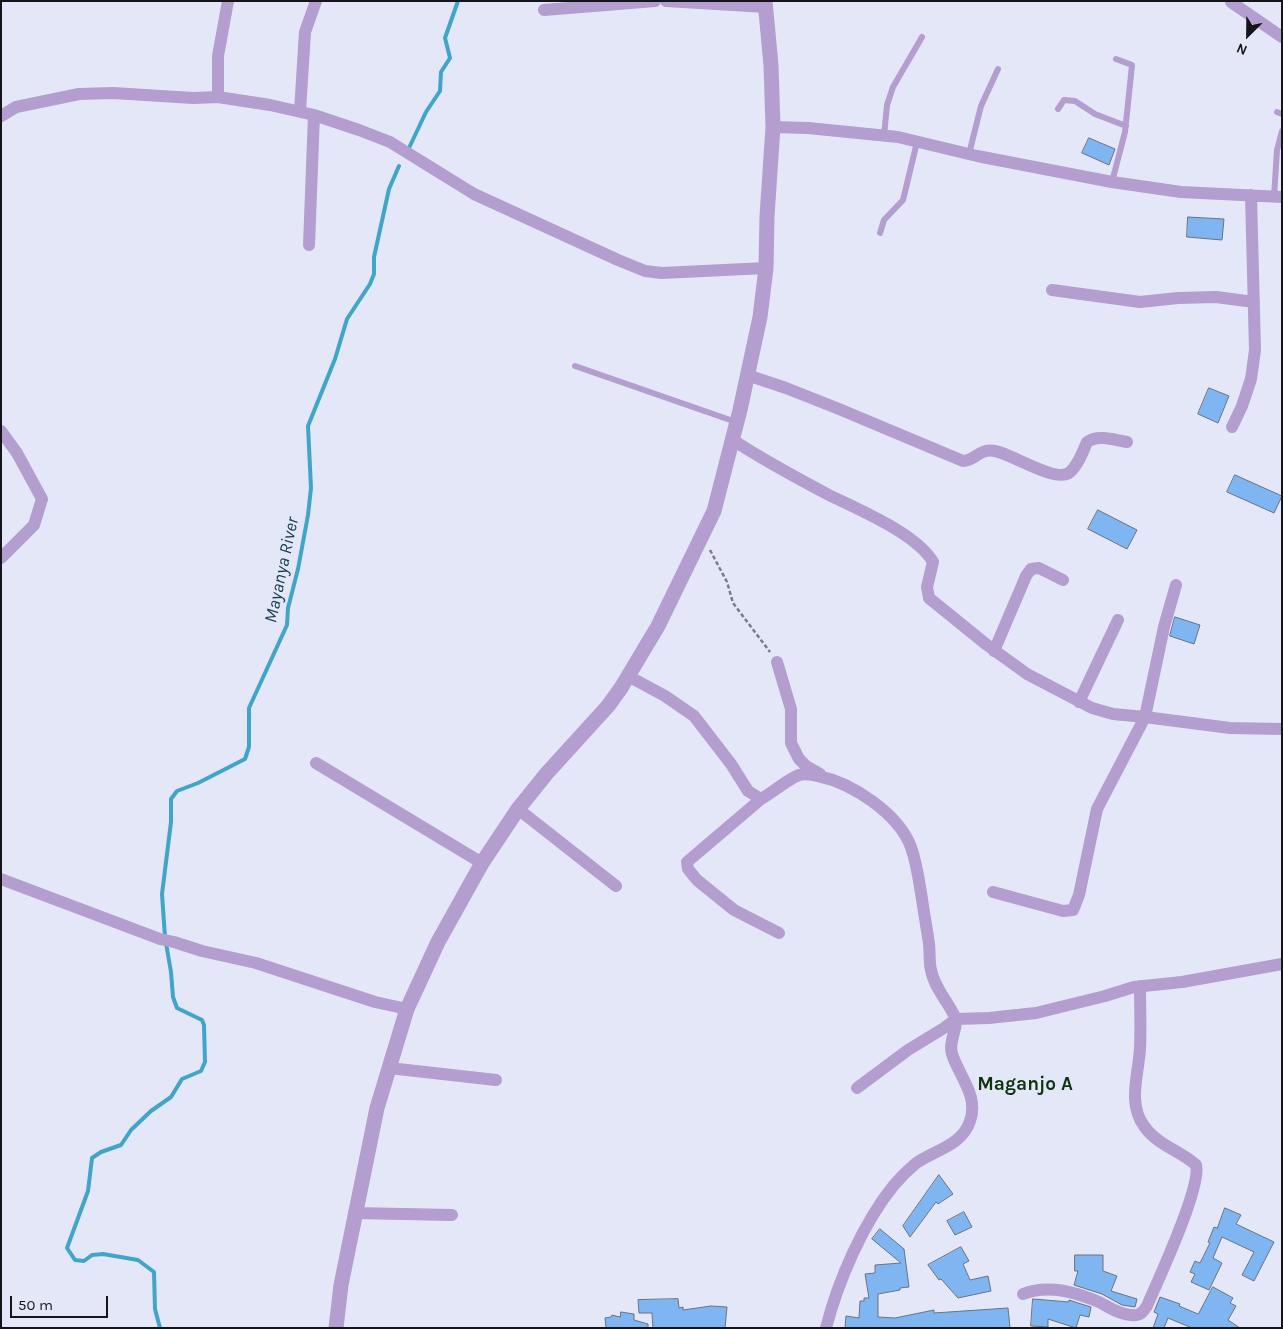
<!DOCTYPE html>
<html>
<head>
<meta charset="utf-8">
<style>
  body { margin:0 }
  #map { position:relative; width:1283px; height:1329px; overflow:hidden; background:#e4e7f7; font-family:Karla,sans-serif }
  canvas { display:block }
  .frame { position:absolute; inset:0; border:2px solid #14151a; pointer-events:none }
  .north { position:absolute; left:1223px; top:10px; width:50px; height:50px; -webkit-text-stroke:4px #e4e7f7; paint-order:stroke; rotate:203deg; font-size:14px; font-weight:700; line-height:20px; text-align:center; color:#14151a }
  .north::after { content:''; display:block; margin:auto; width:18px; height:22px; background:#14151a; clip-path:polygon(50% 0,100% 100%,50% 72%,0 100%) }
  .scale { position:absolute; left:10px; top:1296px; width:98px; height:22px; box-sizing:border-box; border:2px solid #14151a; border-top:0; padding-left:6px; font-size:15px; line-height:18px; white-space:nowrap; color:#14151a; -webkit-text-stroke:4px #e4e7f7; paint-order:stroke }
</style>
</head>
<body>
<div id="map">
<canvas width="1283" height="1329"></canvas>
<div class="frame"></div>
<div class="north">N</div>
<div class="scale">50 m</div>
</div>
<script>
const ctx = document.querySelector('canvas').getContext('2d');
ctx.lineJoin = 'round';
function trace(path, color, width, dash) { ctx.strokeStyle = color; ctx.lineWidth = width; ctx.lineCap = dash ? 'butt' : 'round'; ctx.setLineDash(dash || []); ctx.stroke(path); }
function paint(path, color) { ctx.fillStyle = color; ctx.fill(path, 'evenodd'); }
function label(font, color, halo, rows, align = 'center') {
  ctx.font = font + ' Karla,sans-serif'; ctx.lineWidth = 4.5; ctx.setLineDash([]); ctx.textBaseline = 'middle'; ctx.strokeStyle = halo; ctx.fillStyle = color; for (const [text, x, y, turn = 0] of rows) {
    ctx.save(); ctx.translate(x, y); ctx.rotate((+turn || 0) * Math.PI / 180); ctx.textAlign = isNaN(turn) ? turn : align; if (halo) ctx.strokeText(text, 0, 0); ctx.fillText(text, 0, 0); ctx.restore();
  }
}
const stream = new Path2D(`
  M409,148L426,112L440,91L441,72L450,58L445,38L458,1
  M165,937L162,894L171,822V799L177,791L198,783L245,759L249,747V708L287,625L288,608L298,569L308,515L311,488L308,426L335,359L347,319L370,284L374,274V257L389,189L399,166
  M160,1328L155,1309L154,1272L138,1260L103,1254L92,1255L84,1261L75,1260L67,1248L88,1191L92,1158L101,1152L121,1145L131,1130L151,1111L171,1097L182,1079L201,1071L205,1062L204,1025L202,1020L177,1008L173,997L171,972L166,943`);
const building = new Path2D(`
  M1089,138L1115,149L1109,165L1082,153Z
  M1188,217L1224,219L1222,240L1187,237Z
  M1209,388L1229,396L1218,423L1198,414Z
  M1235,475L1282,496L1274,513L1227,492Z
  M1098,510L1137,530L1127,549L1088,529Z
  M1175,617L1200,625L1194,644L1170,636Z
  M939,1175L953,1194L938,1204L936,1202L910,1237L903,1226Z
  M1225,1208L1241,1215L1236,1224L1274,1242L1254,1281L1242,1275L1254,1252L1222,1237L1213,1258L1222,1263L1209,1290L1191,1282L1195,1274L1190,1272L1195,1261L1200,1263L1210,1243L1208,1242L1214,1227L1217,1228Z
  M964,1212L972,1227L955,1235L947,1221Z
  M880,1229L904,1249L909,1287L900,1288V1290L878,1294V1317L895,1318L934,1310V1313L1008,1308L1010,1328H845L846,1316L859,1318L860,1301H864V1298H869L865,1274L875,1273V1265L901,1263L872,1239Z
  M961,1247L969,1261L963,1264L970,1280L988,1276L991,1291L958,1298L941,1279L939,1280L928,1265Z
  M1075,1255H1103V1271L1117,1276L1111,1291L1137,1299L1135,1307L1122,1305L1102,1294L1074,1285L1078,1271H1075Z
  M1213,1287L1233,1298L1230,1303L1236,1306L1228,1320L1240,1328H1192L1168,1318L1164,1328H1153L1158,1314L1154,1312L1160,1297L1180,1304L1179,1306L1198,1314Z
  M678,1299L679,1308L683,1307V1310L711,1306L727,1307L725,1328H653L652,1313H639L638,1300Z
  M1033,1299L1069,1302V1300L1078,1303L1091,1307L1089,1317L1080,1315L1076,1328L1048,1319V1327L1031,1326Z
  M621,1312L634,1314V1320L648,1324V1328H606L605,1318L611,1317L612,1315L620,1317Z`);
const path = new Path2D(`
  M710,550L727,582L733,603L770,652`);
const service = new Path2D(`
  M1058,109L1064,100L1075,101L1095,114L1126,126
  M1277,112L1282,114
  M884,136L887,105L893,87L922,37
  M969,154L981,106L998,69
  M1112,182L1125,132L1132,65L1116,59
  M1274,197L1277,150L1282,131
  M880,233L884,220L903,200L917,142
  M575,366L736,422`);
const minor = new Path2D(`
  M666,1L766,7
  M1231,2L1282,37
  M544,10L655,1
  M218,97V56L228,1
  M300,111L305,32L316,1
  M1,116L16,107L79,94L113,93L193,98L218,97L270,105L314,115L359,130L390,142L474,194L618,260L645,271L662,273L766,268
  M773,127L808,128L898,137L977,156L1112,182L1181,192L1282,197
  M309,245L314,115
  M1052,290L1140,302L1178,298L1216,297L1254,302
  M747,375L786,388L839,409L963,461C975,461 979,448 995,451C1012,454 1057,484 1070,472C1078,465 1083,452 1087,442C1098,434 1115,440 1127,442
  M1232,427L1242,406L1251,379L1255,350L1251,195
  M1,431L17,453L42,499L34,525L1,558
  M733,440C763,460 795,477 827,494C857,509 916,533 933,562L927,587L929,598L987,645L1027,674L1092,708L1113,714L1145,717L1230,728L1282,729
  M994,651L1026,576L1031,569L1039,568L1063,580
  M777,662L791,709V743L799,759L806,766L820,774
  M628,676L665,696L694,716L731,764L748,791L761,799C772,793 788,779 799,775C806,773 812,775 818,776C852,783 898,813 911,847C917,864 919,881 922,899C924,914 927,929 929,944C930,952 929,962 931,970C934,987 948,1002 955,1017C959,1026 948,1042 952,1054C959,1076 979,1096 970,1121C962,1146 934,1150 915,1164C908,1170 900,1178 894,1185C863,1223 838,1281 826,1328
  M1079,702L1118,620
  M316,763L482,863
  M761,799L687,862L688,869L697,880L734,910L779,933
  M518,809L616,886
  M1,879L160,939L174,942L202,951L256,963L375,1002L407,1009
  M993,892L1063,911L1073,910L1079,895L1097,809L1145,717L1164,627L1176,585
  M389,1068L496,1080
  M857,1088L908,1050L944,1028L956,1019L989,1018L1036,1013L1105,996L1134,987L1182,982L1282,964
  M354,1213L452,1215
  M1023,1294C1048,1284 1075,1292 1099,1302C1109,1307 1120,1315 1132,1315C1140,1316 1143,1312 1147,1306C1158,1280 1202,1187 1196,1165C1181,1151 1157,1145 1144,1126C1127,1103 1139,1073 1140,1048C1141,1027 1140,1006 1140,986`);
const tertiary = new Path2D(`
  M336,1328L341,1285L377,1108L407,1009L438,942L482,863L518,809L547,773L608,706L621,688L658,626L714,511L740,410L760,317L766,268L767,216L773,127L771,65L765,1`);
const waterNames = [
  ["Mayanya River",282,570,-78]
];
const quarterNames = [
  ["Maganjo A",1025,1085]
];
trace(stream, '#41a5c7', 4);
paint(building, '#7fb6f2');
trace(building, '#69737f', 1);
trace(path, '#797b86', 2.5, [4, 2.5]);
trace(service, '#b49dcf', 6);
trace(minor, '#b49dcf', 12);
trace(tertiary, '#b49dcf', 15);
label('italic 18px', '#133f4e', '#e4e7f7', waterNames);
label('bold 19px', '#0c350d', '#e4e7f7', quarterNames);
</script>
</body>
</html>
